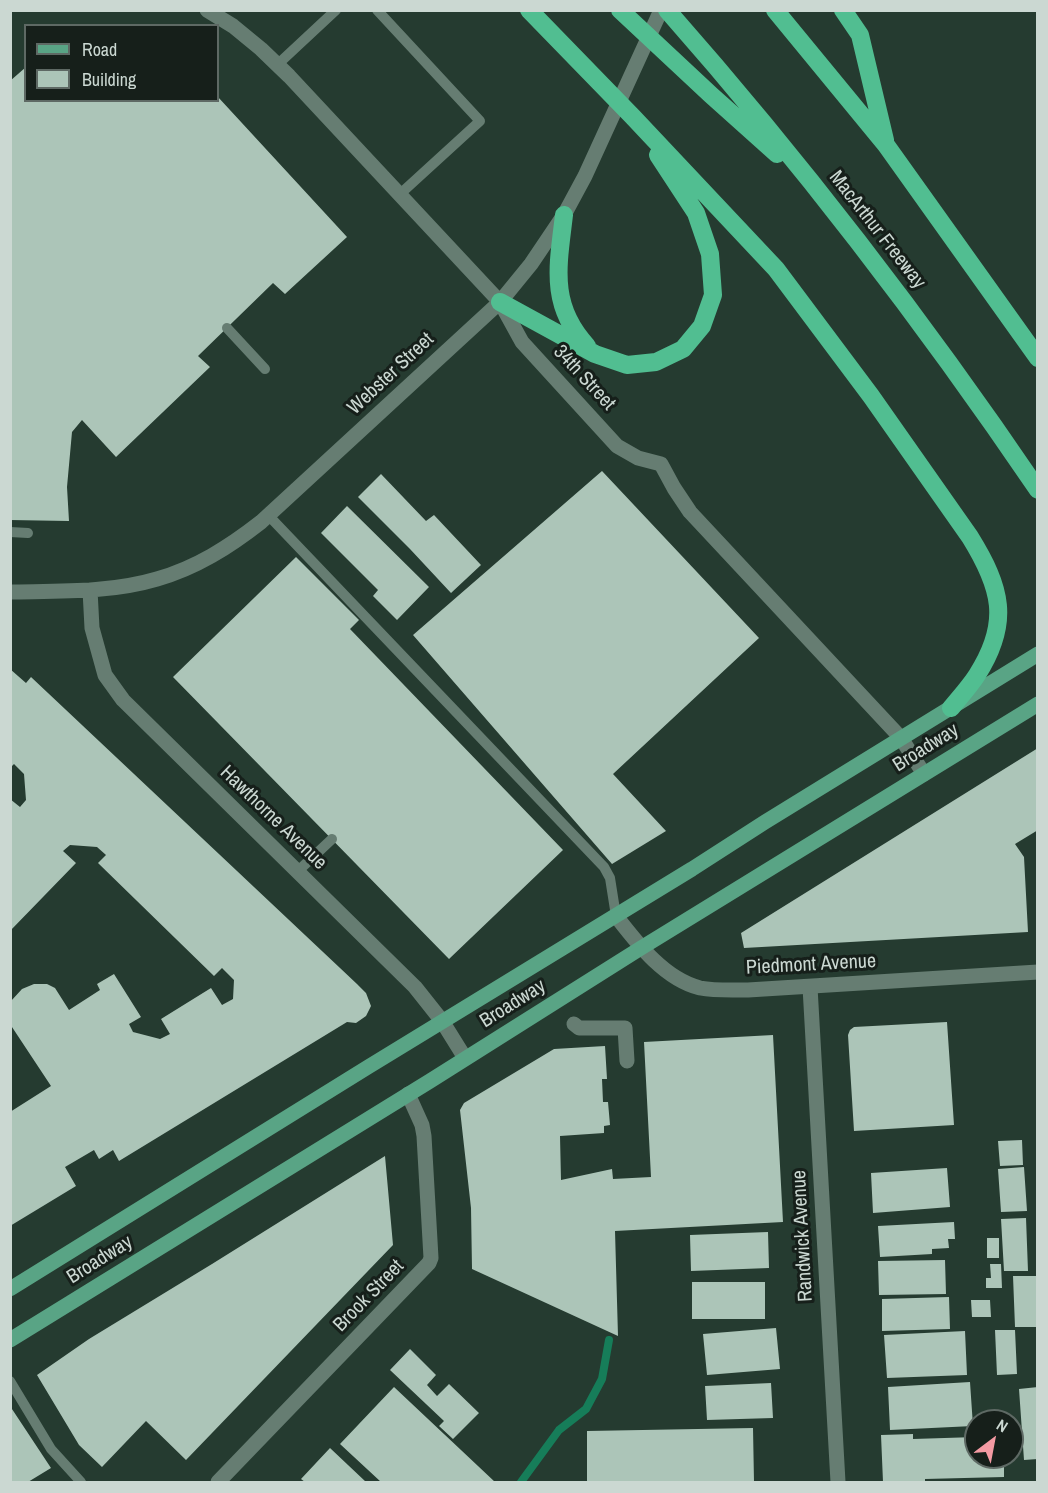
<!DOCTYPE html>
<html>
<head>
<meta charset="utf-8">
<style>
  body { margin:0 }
  #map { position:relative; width:1048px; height:1493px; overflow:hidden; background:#253b30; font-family:"Archivo Narrow",sans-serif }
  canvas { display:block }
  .frame { position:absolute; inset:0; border:12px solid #cbd8d2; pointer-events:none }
  .legend { position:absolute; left:24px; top:24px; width:195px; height:78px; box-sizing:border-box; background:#161f1a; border:2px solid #5e6964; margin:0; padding:8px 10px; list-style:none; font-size:18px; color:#cbd8d2 }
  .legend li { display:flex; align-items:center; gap:12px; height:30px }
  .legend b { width:30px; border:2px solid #5e6964 }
  .north { position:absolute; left:964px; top:1409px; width:60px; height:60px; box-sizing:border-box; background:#161f1a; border:2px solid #5e6964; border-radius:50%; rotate:32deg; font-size:16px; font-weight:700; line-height:24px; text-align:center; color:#cbd8d2 }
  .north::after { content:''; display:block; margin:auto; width:21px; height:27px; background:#f49aa3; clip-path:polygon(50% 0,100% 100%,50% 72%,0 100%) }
</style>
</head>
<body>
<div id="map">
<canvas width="1048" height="1493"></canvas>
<div class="frame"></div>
<ul class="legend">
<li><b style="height:8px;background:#59a485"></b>Road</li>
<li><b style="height:16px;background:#acc5b8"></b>Building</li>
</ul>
<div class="north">N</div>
</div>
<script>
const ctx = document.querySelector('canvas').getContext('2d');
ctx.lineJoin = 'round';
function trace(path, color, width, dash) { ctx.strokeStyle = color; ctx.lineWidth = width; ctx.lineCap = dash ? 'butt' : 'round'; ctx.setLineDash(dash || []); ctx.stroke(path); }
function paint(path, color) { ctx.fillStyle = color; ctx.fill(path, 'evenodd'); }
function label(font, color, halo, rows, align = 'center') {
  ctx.font = font + ' "Archivo Narrow",sans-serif'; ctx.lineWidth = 6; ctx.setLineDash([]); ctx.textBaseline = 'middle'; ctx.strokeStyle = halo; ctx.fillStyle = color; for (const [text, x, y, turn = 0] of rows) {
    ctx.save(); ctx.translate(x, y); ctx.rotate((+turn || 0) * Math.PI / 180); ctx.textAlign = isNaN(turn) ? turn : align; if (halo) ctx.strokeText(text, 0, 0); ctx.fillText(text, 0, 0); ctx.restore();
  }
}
const stream = new Path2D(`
  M521,1482L559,1430L586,1409L602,1379L609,1340`);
const building = new Path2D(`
  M26,67V100H218V97L347,237L285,294L273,283L198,356L210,367L116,457L82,420L72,432L67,487L69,521L10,520V81Z
  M602,471L759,638L613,774L666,831L612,864L413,635Z
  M381,474L426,521L434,515L481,565L451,593L410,549L358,497Z
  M347,506L429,587L397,620L373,596L378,590L321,533Z
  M296,557L359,620L350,629L563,850L449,959L173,677Z
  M10,669L26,683L31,677L357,984L366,993L371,1006L366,1016L356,1023L347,1022L119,1161L113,1150L99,1159L94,1150L65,1167L76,1186L10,1226V1112L51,1086L10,1024L11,1001L22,989L34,984H47L55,988L69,1010L100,990L97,984L114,974L141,1017L129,1024L133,1032L160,1039L170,1034L161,1019L211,988L222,1005L233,999L234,980L222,968L214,976L98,863L106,855L97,847L70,845L63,851L76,863L10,931V799L20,807L26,800L24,774L14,764L10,768Z
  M1038,748V830L1015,844L1024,857L1028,932L744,948L741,933Z
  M947,1022L954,1125L854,1131L848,1035L850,1030L854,1027Z
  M773,1035L783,1222L615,1231L618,1336L472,1269L471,1208L460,1110L464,1103L554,1049L605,1046L607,1079H602L603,1102H608L610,1125L604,1126V1133L560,1136L561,1180L612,1169L613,1179L651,1177L644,1042Z
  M1022,1140L1023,1165L1000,1166L998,1141Z
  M385,1156L393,1245L186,1460L146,1421L102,1467L79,1445L37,1375L89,1339L212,1264Z
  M1024,1167L1027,1211L1001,1212L998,1169Z
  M947,1168L950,1207L873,1213L871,1173Z
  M1026,1218L1028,1271H1004L1001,1219Z
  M954,1222L955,1239H948L949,1248L932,1249V1254L880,1257L878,1226Z
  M768,1232L769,1268L691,1271L690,1235Z
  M987,1238H999V1258H987Z
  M945,1260L946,1294L879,1295L878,1261Z
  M990,1264H1001L1002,1288H986V1278H991Z
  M1013,1276H1038V1327H1015Z
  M692,1282H765V1319H692Z
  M949,1297L950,1329L882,1331V1299Z
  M971,1300H990L991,1317H972Z
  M776,1328L780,1369L707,1375L703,1334Z
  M995,1330H1015L1017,1374L997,1375Z
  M965,1331L967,1375L887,1378L884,1335Z
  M410,1349L436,1375L427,1385L437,1396L449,1384L479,1413L453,1439L439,1426L444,1421L390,1370Z
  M970,1382L973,1426L890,1430L888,1387Z
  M771,1383L773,1418L707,1420L705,1386Z
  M394,1387L495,1482H381L340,1444Z
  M1038,1387V1459L1024,1460L1019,1389Z
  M10,1406L51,1468L28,1482H10Z
  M753,1428L754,1482H587V1431Z
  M913,1434V1439L976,1437V1457H1004V1477L925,1479V1482H883L881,1435Z
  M330,1448L366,1482H305L301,1479Z`);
const service = new Path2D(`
  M377,10L480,121L399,195
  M277,65L336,10
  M227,328L265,369
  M268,515L604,867L610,878L616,916
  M10,532L28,533
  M298,871L332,839
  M10,1381L51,1449L81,1482`);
const pedestrian = new Path2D(`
  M574,1024L579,1028H625L627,1061`);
const minor = new Path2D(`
  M207,10L233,26L261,49L289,76L500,302L522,342L617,446L638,458L661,464L674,488L690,512L901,738L924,774
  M90,590L92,628L105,675L123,700L415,987L442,1021L465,1058
  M10,592C59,591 110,593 157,579C196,568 229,547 261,522L500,302L531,264L564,215L585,176L661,10
  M810,987L838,1482
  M218,1482L429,1263L431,1258L424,1136L422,1125L408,1094`);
const tertiary = new Path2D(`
  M616,916C637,943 664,979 700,988C716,991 732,990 748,990L1038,972`);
const primary = new Path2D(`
  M10,1289L368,1067L692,869L765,822L1038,654
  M10,1340L430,1081L641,948L1038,704`);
const motorway = new Path2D(`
  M529,10L633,117L776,269L871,396L970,537C1001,587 1011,622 977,675C970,686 960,697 951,708
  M620,10L711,95L777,154
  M667,10C801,162 924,322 1038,490
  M775,10L886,145L1038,358
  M843,10L860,35L885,140
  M564,215C558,266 549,305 587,346
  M500,302L595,354L627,365L656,362L683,349L702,326L713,295L710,254L696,213L658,155`);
const streetNames = [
  ["MacArthur Freeway",877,230,52],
  ["Webster Street",391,374,-43],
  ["34th Street",584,378,47],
  ["Broadway",926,748,-32],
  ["Hawthorne Avenue",273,818,44],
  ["Piedmont Avenue",811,965,-3],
  ["Broadway",513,1004,-32],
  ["Randwick Avenue",803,1236,-93],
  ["Broadway",100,1260,-32],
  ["Brook Street",369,1296,-46]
];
trace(stream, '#167d59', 8);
paint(building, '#acc5b8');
trace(service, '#667d72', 10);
trace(pedestrian, '#667d72', 15);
trace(minor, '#667d72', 15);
trace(tertiary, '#667d72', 15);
trace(primary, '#59a485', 15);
trace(motorway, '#51be91', 18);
label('20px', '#cbd8d2', '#161f1a', streetNames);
</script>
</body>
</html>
